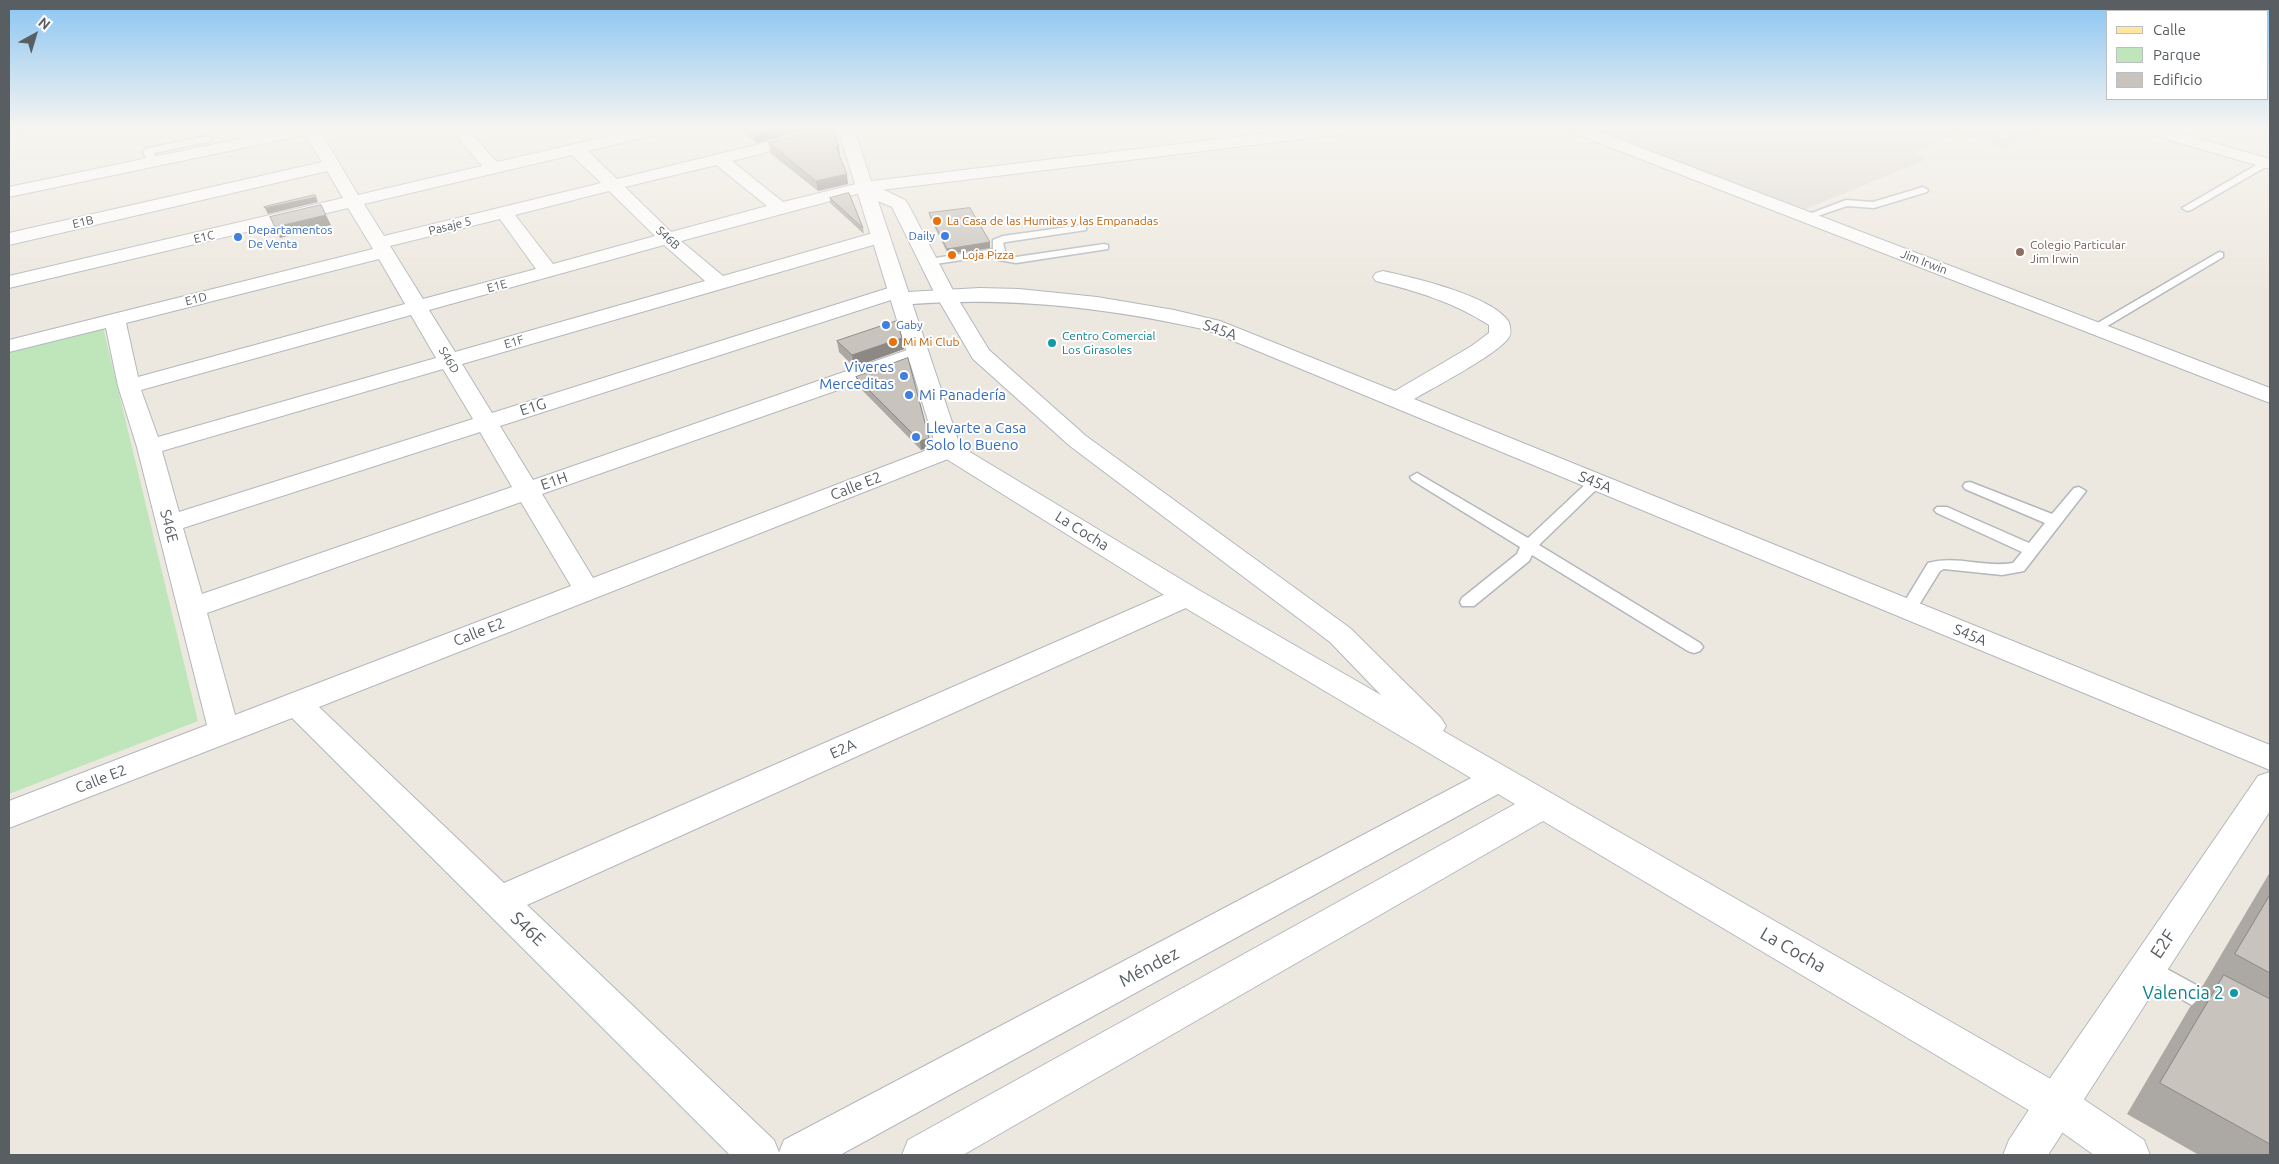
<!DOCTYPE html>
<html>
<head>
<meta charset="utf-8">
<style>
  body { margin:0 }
  #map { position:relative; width:2279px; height:1164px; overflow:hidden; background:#ede8df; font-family:Ubuntu,sans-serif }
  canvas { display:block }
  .frame { position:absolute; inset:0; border:10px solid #585e62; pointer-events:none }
  .legend { position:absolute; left:2106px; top:10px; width:162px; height:90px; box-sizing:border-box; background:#fff; border:1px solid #bcbfc0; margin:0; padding:6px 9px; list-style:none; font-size:15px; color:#585e62 }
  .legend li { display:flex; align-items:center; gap:10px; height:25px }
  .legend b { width:25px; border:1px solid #bcbfc0 }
  .north { position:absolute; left:10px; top:10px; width:50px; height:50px; -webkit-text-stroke:4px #fff; paint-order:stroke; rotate:39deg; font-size:14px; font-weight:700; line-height:20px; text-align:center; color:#585e62 }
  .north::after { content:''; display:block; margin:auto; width:18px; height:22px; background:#585e62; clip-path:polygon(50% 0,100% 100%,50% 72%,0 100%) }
</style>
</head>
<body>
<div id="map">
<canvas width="2279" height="1164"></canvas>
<div class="frame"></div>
<ul class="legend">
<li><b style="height:6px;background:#ffe7a2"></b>Calle</li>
<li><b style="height:14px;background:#bee6ba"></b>Parque</li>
<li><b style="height:14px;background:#c8c3bd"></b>Edificio</li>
</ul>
<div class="north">N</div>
</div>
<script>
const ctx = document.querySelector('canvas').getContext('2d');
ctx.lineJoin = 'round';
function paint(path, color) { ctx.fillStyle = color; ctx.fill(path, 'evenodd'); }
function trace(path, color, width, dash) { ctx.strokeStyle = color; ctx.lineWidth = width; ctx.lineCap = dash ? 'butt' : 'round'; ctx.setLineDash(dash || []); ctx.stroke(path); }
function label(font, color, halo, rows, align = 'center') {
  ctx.font = font + ' Ubuntu,sans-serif'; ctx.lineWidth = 4; ctx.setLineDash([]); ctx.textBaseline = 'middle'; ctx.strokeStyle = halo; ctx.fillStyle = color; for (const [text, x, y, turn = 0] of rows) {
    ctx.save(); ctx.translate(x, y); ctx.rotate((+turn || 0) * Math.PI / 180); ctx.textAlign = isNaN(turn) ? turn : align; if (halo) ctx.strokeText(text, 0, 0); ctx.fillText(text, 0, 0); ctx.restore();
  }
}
const industrial = new Path2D(`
  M1577,129H2052L2002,149L1957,134L1912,153L1928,159L1796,213Z`);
const green = new Path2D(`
  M103,327L198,721L9,794V352Z`);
const service = new Path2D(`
  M2007,129H2018L2005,139H1999V135Z
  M208,136L211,137V141L154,153L157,162L152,165L147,162L143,151L148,148Z
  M2265,160L2269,161V165L2191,210L2187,211L2182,208Z
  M1923,187L1928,190L1927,192L1874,208L1847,206L1806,220L1801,217L1846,200L1873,202Z
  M1082,225L1086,226V230L1006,242L1003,243L1006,255L1016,257L1104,244L1108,245V249L1016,263L998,260L995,255L929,265L923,262L929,259L993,249V240L1003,236Z
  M2219,252L2223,253V257L2099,331H2091L2089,328Z
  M1417,473L1528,538L1591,479H1601L1603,482L1601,485L1539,545L1700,643L1703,647L1700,651L1694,653L1688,651L1532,555L1529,561L1474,606H1462L1460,602L1462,598L1517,554L1520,547L1412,480L1410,477Z
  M1970,482L2052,514L2074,488L2079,487L2086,491L2024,571L2002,575L1944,569L1940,571L1914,613H1902L1900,609L1928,563C1957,555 1984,568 2013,563L2022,552L1937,513L1934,510L1937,507H1947L2029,543L2045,523L1965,489L1963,486L1965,483Z
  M2147,958L2227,1002L2230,1009L2227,1016L2219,1019L2211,1016L2139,975L2136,968L2139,961Z`);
const minor = new Path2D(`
  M287,129H319L358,195L482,166L450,129H467L497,162L639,129H669L667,132L588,151L617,179L820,129H848L846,132L732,161L783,202L864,182L1302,129H1352L1344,134L864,192L681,241L723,276L880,231L887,233L889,237L887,241L462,364L492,413L898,285L905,287L907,292L980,288L1019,289L1097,297L1174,310L1220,321L1395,391L1470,347L1489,333V325C1453,302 1416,291 1376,281L1373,277L1376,273L1383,271C1414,278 1491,295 1509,322C1510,327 1512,333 1509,337C1500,353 1433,388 1414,399L2270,745V770L1207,330C1103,307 1006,296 900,305L893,303L891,300L500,426L533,480L910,349L918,347L926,349L929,354L926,359L542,494L593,578L940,445L949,443L958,445L961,450L958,455L319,707L504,883L1177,589L1187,587L1197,589L1201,596L1197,603L527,905L774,1140L780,1155H730L292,718L9,828V801L207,725L137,447L118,386L106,328L9,352V340L373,249L348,208L9,288V276L343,198L327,171L9,245V233L322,162L305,135L9,197V187ZM572,155L601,183L384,236L364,204ZM716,165L767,206L671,232L625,187ZM609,191L655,236L553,264L515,215ZM500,219L536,269L423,299L390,246ZM664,245L705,281L455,352L429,310ZM379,259L405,304L138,377L126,323ZM411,315L436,358L158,437L141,390ZM443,369L473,419L179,512L162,451ZM480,432L512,487L202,594L183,528ZM521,502L571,586L235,715L207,613Z
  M1569,129H1592L2270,388V403L1571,132Z
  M2140,129H2166L2270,159V169L2142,132Z
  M2255,129H2270V136L2257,132Z
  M2270,772V811L2048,1155H2003L2009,1140L2042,1090L2258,776Z`);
const tertiary = new Path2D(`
  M838,129H854L872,184L905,200L908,204L955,294L989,350L1086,436L1350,628L1441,718L1446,726L1443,731L2070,1090L2144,1140L2150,1155H2094L2042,1118L1543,821L963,1155H902L908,1140L1515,804L1498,794L840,1155H778L784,1140L1471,778L1177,603L940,455L937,450ZM878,201L892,207L935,294L973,359L1070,446L1330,642L1381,695L1197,589L960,446Z`);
const primary = new Path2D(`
  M9,129H24L22,132L9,135Z`);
const wall = new Path2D(`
  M738,129H811L757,143Z
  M769,143L839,146L840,156L848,184L818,191L770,153Z
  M830,198L863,228L864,234L830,203Z
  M929,213L990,242V248L948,254L930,218Z
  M902,338L904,349L854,367L839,352L837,341Z
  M856,377L930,447L921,450L858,386Z
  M2270,872V1155H2199L2127,1114L2190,1007L2208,990L2202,987Z`);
const shadedWall = new Path2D(`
  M773,129H811L757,143L755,134Z
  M839,146L840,156L836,147Z
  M847,174L848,184L818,191L816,181Z
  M316,197L318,202L268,214L265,208Z
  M326,215L331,225L280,238L275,227Z
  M990,242V248L948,254L947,249Z
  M902,338L904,349L854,367L852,355Z
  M929,438L930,447L921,450L920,441Z`);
const building = new Path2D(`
  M749,129H773L755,134Z
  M825,129H833L839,146L836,147L847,174L816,181L769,143Z
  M849,193L863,228L830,198Z
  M315,195L316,197L265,208L264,207Z
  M321,205L326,215L275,227L270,217Z
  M970,208L990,242L947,249L929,213Z
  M897,321L902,338L852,355L837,341Z
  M908,358L929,438L920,441L856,377Z
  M2270,895V973L2235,954Z
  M2224,975L2270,999V1144L2160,1083Z`);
const markers = [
  [937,221,5,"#e8710a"],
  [945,236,5,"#3f7fe0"],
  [238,237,5,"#3f7fe0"],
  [2020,252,5,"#8d6e63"],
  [952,255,5,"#e8710a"],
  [886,325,5,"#3f7fe0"],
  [893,342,5,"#e8710a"],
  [1052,343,5,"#0f9aa8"],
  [904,376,5,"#3f7fe0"],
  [909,395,5,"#3f7fe0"],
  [916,437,5,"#3f7fe0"],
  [2234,993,5,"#0f9aa8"]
];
const farFoodnames = [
  ["La Casa de las Humitas y las Empanadas",947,221],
  ["Loja Pizza",962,255],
  ["Mi Mi Club",903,342]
];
const farStreetnames = [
  ["E1B",83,222,-13],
  ["Pasaje 5",450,226,-14],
  ["E1C",204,237,-13],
  ["S46B",668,238,43],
  ["Jim Irwin",1924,262,21],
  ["E1E",497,286,-15],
  ["E1D",196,299,-14],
  ["E1F",514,342,-16],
  ["S46D",449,360,59]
];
const farShopnames = [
  ["Departamentos",248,230],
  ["De Venta",248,244],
  ["Daily",935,236,"right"],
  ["Gaby",896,325]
];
const farEducationnames = [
  ["Colegio Particular",2030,245],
  ["Jim Irwin",2030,259]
];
const farCulturenames = [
  ["Centro Comercial",1062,336],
  ["Los Girasoles",1062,350]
];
const streetNames = [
  ["S45A",1220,330,19],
  ["E1G",533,407,-18],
  ["E1H",554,481,-19],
  ["S45A",1595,482,22],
  ["Calle E2",856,486,-21],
  ["S46E",169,526,75],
  ["La Cocha",1082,531,32],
  ["Calle E2",479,632,-21],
  ["S45A",1970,635,22],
  ["E2A",843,749,-24],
  ["Calle E2",101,779,-21]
];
const shopNames = [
  ["Viveres",894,367,"right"],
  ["Merceditas",894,384,"right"],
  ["Mi Panadería",919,395],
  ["Llevarte a Casa",926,428],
  ["Solo lo Bueno",926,445]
];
const nearStreetnames = [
  ["S46E",528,929,44],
  ["E2F",2163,944,-56],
  ["La Cocha",1793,950,30],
  ["Méndez",1149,967,-28]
];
const nearCulturenames = [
  ["Valencia 2",2224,993]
];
paint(industrial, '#dddad4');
paint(green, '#bee6ba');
trace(service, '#b3b7bc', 3);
trace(minor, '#b3b7bc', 2);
trace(tertiary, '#b3b7bc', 2);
trace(primary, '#f9b74c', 2);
paint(service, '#fff');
paint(minor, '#fff');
paint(tertiary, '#fff');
paint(primary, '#ffe7a2');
paint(wall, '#aca8a3');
paint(shadedWall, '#8c8884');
paint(building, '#c8c3bd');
trace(building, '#8c8884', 1);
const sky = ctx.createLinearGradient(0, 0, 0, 292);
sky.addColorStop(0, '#8ac5f1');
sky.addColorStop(0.44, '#f7f5f1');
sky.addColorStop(1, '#f7f5f100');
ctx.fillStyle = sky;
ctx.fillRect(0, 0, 2279, 292);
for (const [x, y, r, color] of markers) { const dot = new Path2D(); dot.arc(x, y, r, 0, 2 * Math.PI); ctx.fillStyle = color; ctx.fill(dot); trace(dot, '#fff', 2); }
label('12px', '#c56008', '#fff', farFoodnames, 'left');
label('12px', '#585e62', '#fff', farStreetnames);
label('12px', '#366cbe', '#fff', farShopnames, 'left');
label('12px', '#785e54', '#fff', farEducationnames, 'left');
label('12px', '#0d838f', '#fff', farCulturenames, 'left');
label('15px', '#585e62', '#fff', streetNames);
label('15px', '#366cbe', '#fff', shopNames, 'left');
label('18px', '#585e62', '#fff', nearStreetnames);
label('18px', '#0d838f', '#fff', nearCulturenames, 'right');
</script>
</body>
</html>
